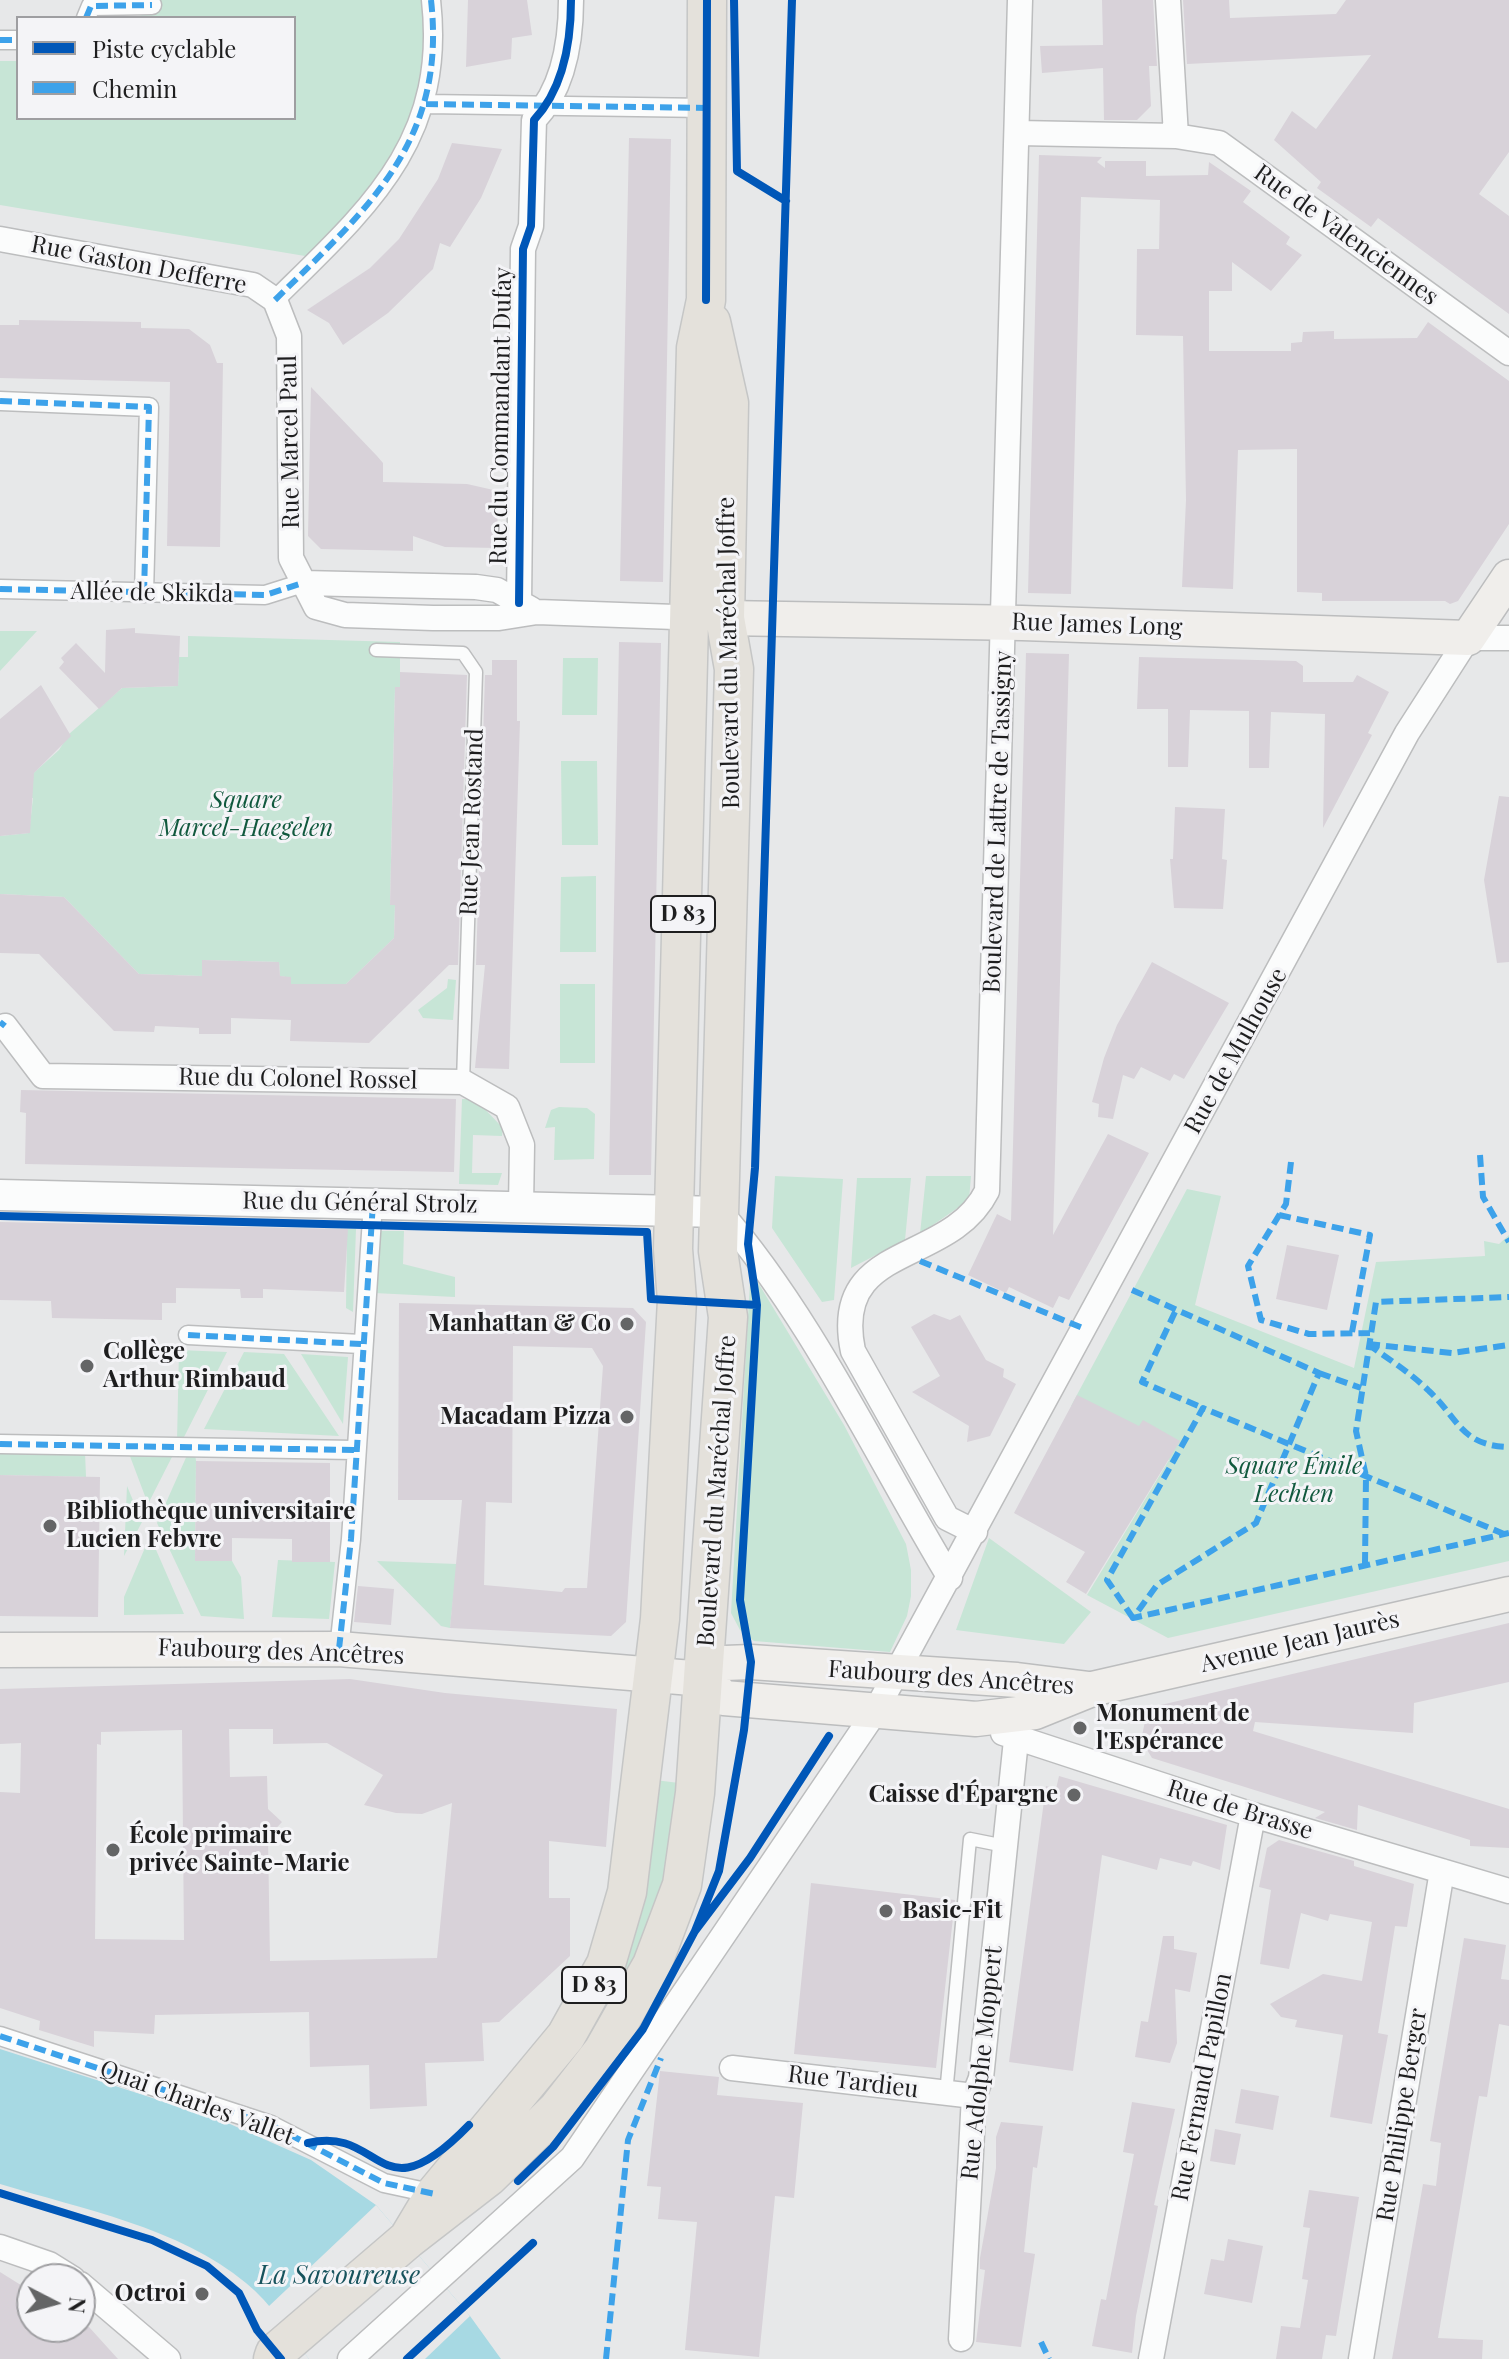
<!DOCTYPE html>
<html>
<head>
<meta charset="utf-8">
<style>
  body { margin:0 }
  #map { position:relative; width:1509px; height:2359px; overflow:hidden; background:#e7e8e9; font-family:"Playfair Display",serif }
  canvas { display:block }
  .legend { position:absolute; left:16px; top:16px; width:280px; height:104px; box-sizing:border-box; background:#f4f4f7; border:2px solid #9e9ea1; margin:0; padding:10px 14px; list-style:none; font-size:24px; color:#1e1e1f }
  .legend li { display:flex; align-items:center; gap:16px; height:40px }
  .legend b { width:40px; border:2px solid #9e9ea1 }
  .north { position:absolute; left:16px; top:2263px; width:80px; height:80px; box-sizing:border-box; background:#f4f4f7; border:2px solid #9e9ea1; border-radius:50%; rotate:96deg; font-size:22px; font-weight:700; line-height:32px; text-align:center; color:#1e1e1f }
  .north::after { content:''; display:block; margin:auto; width:28px; height:36px; background:#646566; clip-path:polygon(50% 0,100% 100%,50% 72%,0 100%) }
</style>
</head>
<body>
<div id="map">
<canvas width="1509" height="2359"></canvas>
<ul class="legend">
<li><b style="height:10px;background:#0057b8"></b>Piste cyclable</li>
<li><b style="height:10px;background:#3da2ea"></b>Chemin</li>
</ul>
<div class="north">N</div>
</div>
<script>
const ctx = document.querySelector('canvas').getContext('2d');
ctx.lineJoin = 'round';
function paint(path, color) { ctx.fillStyle = color; ctx.fill(path, 'evenodd'); }
function trace(path, color, width, dash) { ctx.strokeStyle = color; ctx.lineWidth = width; ctx.lineCap = dash ? 'butt' : 'round'; ctx.setLineDash(dash || []); ctx.stroke(path); }
function label(font, color, halo, rows, align = 'center') {
  ctx.font = font + ' "Playfair Display",serif'; ctx.lineWidth = 6; ctx.setLineDash([]); ctx.textBaseline = 'middle'; ctx.strokeStyle = halo; ctx.fillStyle = color; for (const [text, x, y, turn = 0] of rows) {
    ctx.save(); ctx.translate(x, y); ctx.rotate((+turn || 0) * Math.PI / 180); ctx.textAlign = isNaN(turn) ? turn : align; if (halo) ctx.strokeText(text, 0, 0); ctx.fillText(text, 0, 0); ctx.restore();
  }
}
const green = new Path2D(`
  M152,0H423C426,31 421,86 412,116C400,157 340,231 305,256L0,205V61H18V118H294V18H134L152,11Z
  M0,631H37L0,671Z
  M188,636L400,642V687L395,688L390,904L395,905L394,938L346,984H291V978L280,976L279,962L202,960V976L139,974L64,897L0,894V836L29,833L33,798H18V787L59,750L69,734L122,688L178,686L179,657H188Z
  M563,658H598L597,715H562Z
  M561,761H597L598,845H562Z
  M596,876V952H560L561,877Z
  M448,979L456,980L453,1020L423,1018L418,1010L447,988Z
  M560,984H595V1063H560Z
  M462,1099H475L503,1128L502,1136L473,1135L472,1173H502L498,1185L459,1184Z
  M559,1107L587,1108L595,1114L594,1159L554,1160L555,1127L545,1128L551,1110Z
  M775,1176L843,1179L834,1300L822,1302L772,1228Z
  M926,1176H971L969,1200L920,1234Z
  M857,1178H911L905,1240L851,1268Z
  M1187,1189L1221,1196L1195,1305L1354,1368L1376,1262L1485,1256L1484,1241L1499,1244L1509,1235V1561L1168,1638L1087,1595L1169,1460L1071,1406Z
  M347,1229H356L353,1312L346,1308Z
  M377,1231H404L403,1264L455,1277V1297L374,1293Z
  M754,1276L844,1425L906,1544L911,1570V1596L907,1616L890,1652L754,1641L740,1630L731,1613L750,1282Z
  M179,1350L227,1352L182,1441H177Z
  M244,1352L284,1354L339,1436L204,1429Z
  M301,1354L348,1357L343,1424Z
  M0,1450L85,1452L86,1477L0,1475Z
  M128,1451L174,1453L148,1504Z
  M188,1453H195L196,1461L195,1561H232L241,1577L244,1619L201,1616L157,1523Z
  M127,1486L142,1522L124,1556Z
  M150,1536L184,1614L124,1615V1597Z
  M989,1538L1091,1612L1064,1644L956,1630Z
  M278,1560L335,1562L329,1619L272,1617Z
  M377,1561L457,1564L450,1628L441,1626Z
  M655,1780L679,1783L663,1889L649,1933L586,2055L506,2134L562,2067Z`);
const water = new Path2D(`
  M0,2049L221,2120L311,2160L376,2205L470,2316L501,2359H309C290,2334 271,2303 246,2283C179,2227 81,2209 0,2184Z`);
const pier = new Path2D(`
  M376,2205L470,2316L425,2359H309L268,2307Z`);
const building = new Path2D(`
  M468,0H527L532,35L512,38L511,59L466,67Z
  M1102,0H1153L1157,66H1149L1151,106L1137,120H1104L1103,68L1042,73L1040,46L1103,45Z
  M1183,0H1229L1230,18L1336,14L1346,0H1509V152L1479,194L1509,216V314L1378,218L1371,227L1317,188L1321,182L1274,140L1292,111L1316,129L1371,55L1187,64Z
  M629,138L671,139L663,582L620,581Z
  M452,143L502,149L481,198L450,247L440,243L433,269L388,313L343,345L329,323L307,310L370,268L399,239L438,179Z
  M1039,155L1102,157L1097,162L1105,168V161H1146V176L1208,175L1209,162L1251,191L1243,202L1290,237L1286,244L1302,255L1271,291L1232,262V291H1209V351H1291V343L1302,342L1303,332L1334,331V339L1417,338L1428,322L1509,381V524L1458,601L1450,604L1445,601H1322V593L1297,592V449L1238,450L1233,589L1182,587L1186,500L1183,336L1136,335L1137,249H1159L1160,200L1081,197L1071,594L1028,593Z
  M19,320L141,322V328L189,329L210,345L217,363H223L220,547L167,546L170,382L0,378V325H19Z
  M311,387L377,456L383,463V482L467,484L498,491L497,548L445,547L413,536V551L321,549L308,536Z
  M135,628V633L180,636L178,686L122,688L99,709L59,668L64,662L61,658L76,643L105,673L106,630Z
  M619,642L661,643L651,1175H609Z
  M1026,653L1069,654L1053,1235L1108,1134L1149,1153L1069,1300L1059,1296L1053,1308L1009,1287L1006,1293L968,1275L997,1214L1011,1221Z
  M1139,657L1296,661L1303,666V682H1353L1357,675L1389,692L1368,733L1372,735L1323,828L1325,714L1271,712L1269,768H1249V711L1190,710L1188,767H1168V709H1137Z
  M492,660H517V721H520L509,1069L475,1068L485,965H476L485,675H492Z
  M400,672L467,675L458,965H449L369,1043L290,1041L291,1020L231,1018V1034H199V1028L155,1026L154,1032L114,1031L39,954L0,953V894L64,897L139,974L202,976V960L279,962L280,976L291,977V984H346L394,938L395,905H390L395,687H400Z
  M41,685L71,736L34,773L30,833L0,836V719Z
  M1499,796L1509,797V962L1497,963L1484,880Z
  M1175,807L1225,809L1222,859L1227,860L1223,909L1174,908L1170,859H1173Z
  M1152,962L1229,1003L1184,1079L1174,1074L1170,1081L1141,1067L1134,1079L1123,1075L1113,1119L1098,1117L1099,1104L1092,1102L1104,1058L1117,1025Z
  M21,1090L456,1099L454,1172L25,1164L26,1113L20,1112Z
  M0,1222L348,1229L344,1292L263,1289V1298H241L240,1289L176,1288V1303H162V1320L52,1318L51,1301L0,1300Z
  M1287,1245L1339,1255L1327,1310L1276,1299Z
  M399,1303L633,1308L646,1322L626,1622L611,1636L450,1628L462,1500H398ZM513,1346L592,1348L603,1366L587,1588H565L562,1592L484,1585L486,1502L512,1503Z
  M934,1314L950,1320L960,1315L986,1360L1004,1369L1003,1377L1016,1384L990,1436L967,1442L969,1426L912,1392L940,1376L911,1327Z
  M1077,1395L1139,1426L1143,1420L1180,1441L1086,1594L1066,1582L1085,1552L1014,1513Z
  M196,1461L330,1463V1562H292V1539L232,1538V1561H195Z
  M0,1475L100,1477L98,1617L0,1616Z
  M358,1586L394,1589L391,1625L354,1622Z
  M1509,1623V1682L1414,1703L1413,1733L1255,1722L1253,1731L1509,1809V1848L1470,1846V1840L1358,1805L1357,1830L1315,1818L1325,1812L1152,1758L1141,1740L1148,1708Z
  M350,1679L445,1693L617,1709L606,1847L549,1841V1898H570V1956L499,2022L482,2023L484,2061L425,2063L427,2106L370,2109L369,2065L310,2067L309,2012L155,2015L154,2034L94,2031V2047L39,2030L40,2021L0,2008V1792L20,1793L21,1743L0,1744V1689ZM229,1729H273V1744L327,1743L383,1775L364,1805L396,1813L422,1814L452,1803L437,1958L270,1961L268,1837L282,1822L268,1809L267,1776L230,1777ZM182,1730L184,1940L95,1939L97,1744L101,1745V1732Z
  M1059,1776L1227,1825L1220,1870L1193,1861L1191,1866L1160,1858L1157,1870L1102,1855L1073,2071L1009,2062L1046,1786L1056,1789Z
  M1279,1840L1354,1861V1866L1414,1884L1407,1927L1395,1926L1378,2033L1388,2035L1372,2124L1330,2117L1343,2035L1295,2027L1297,2020L1281,2017L1270,2004L1323,1974L1362,1981L1372,1922L1330,1914L1328,1921L1301,1913L1289,1969L1260,1964L1271,1890L1259,1887L1267,1848Z
  M811,1883L955,1900L936,2068L794,2054Z
  M1163,1936H1174V1949L1197,1953L1190,1992L1175,1989L1177,2043L1170,2063L1135,2057L1141,2021L1148,2022Z
  M1464,1938L1506,1945L1501,1979L1509,1980V2026L1499,2024L1487,2097L1479,2096L1438,2338L1483,2340L1482,2359H1392L1423,2184L1436,2186L1441,2143L1430,2141Z
  M660,2071L719,2077L717,2095L803,2103L794,2198L775,2196L759,2357L685,2350L697,2222L658,2219L661,2187L647,2186Z
  M1241,2089L1279,2096L1273,2130L1235,2123Z
  M1132,2102L1175,2109L1154,2205L1158,2206L1136,2316L1132,2353L1092,2346L1101,2299L1106,2300L1134,2154L1123,2152Z
  M1001,2122L1043,2126L1037,2168L1033,2167L1024,2252L1035,2254L1021,2347L976,2342L985,2270L980,2269V2258L996,2168V2137Z
  M1215,2129L1241,2134L1235,2165L1210,2161Z
  M1309,2190L1359,2197L1336,2336L1326,2335L1322,2359H1276L1281,2326L1300,2328L1308,2280L1302,2279L1310,2228L1303,2227Z
  M1228,2239L1263,2246L1252,2303L1204,2294L1211,2259L1224,2261Z
  M0,2272L32,2292V2327H89L118,2359H0Z`);
const service = new Path2D(`
  M376,650L463,653L476,672L463,1082
  M946,2094L970,1839L1005,1846`);
const pedestrian = new Path2D(`
  M86,18L91,6L152,5
  M0,40H18
  M426,104L707,108
  M275,300C367,209 447,142 431,0
  M0,401L149,407L144,593
  M0,589L265,595L303,583
  M188,1335L361,1344
  M0,1444L354,1450
  M339,1649L351,1539L373,1203
  M0,2036L271,2125L384,2183L435,2194`);
const minor = new Path2D(`
  M1168,0L1176,136
  M1018,133L1176,136L1219,143L1509,353
  M0,239L253,285L275,300L289,336L291,558L316,607L345,615L433,618H499L537,612L703,618
  M303,583L476,587L497,590L531,609
  M519,603L523,249L531,226L534,120C563,89 571,42 571,0
  M5,1026L43,1076L463,1082L507,1107L522,1145L521,1207
  M720,1212C810,1314 879,1461 950,1578
  M975,1532L947,1518L853,1351C830,1241 949,1267 987,1191L1020,0
  M1003,1733L1253,1815L1509,1891
  M732,2068L974,2096
  M0,2247L49,2264L73,2279
  M80,2284L168,2359
  M961,2339L974,2096L981,2078L1016,1740
  M350,2359L572,2158L875,1712L1407,733L1468,638H1509
  M1151,2359L1253,1815
  M1361,2359L1442,1871`);
const tertiary = new Path2D(`
  M0,1195L720,1212`);
const secondary = new Path2D(`
  M725,618L1022,623L1468,638L1509,577
  M0,1650L339,1649L704,1679L724,1698L976,1719L1035,1712L1092,1689L1509,1594
  M704,1679L725,1663L751,1662L1017,1680L1089,1689`);
const primary = new Path2D(`
  M408,2239L435,2194L566,2036L606,1964L627,1892L660,1619L677,1300L673,1249L696,348L706,300L707,0
  M273,2359L275,2353L408,2239L488,2177L557,2110L603,2051L652,1965L682,1885L695,1793L728,1317L718,1251L734,669L725,618L729,403L711,322`);
const quiet = new Path2D(`
  M86,18L91,6L152,5
  M0,40H18
  M426,104L707,108
  M275,300C367,209 447,142 431,0
  M0,401L149,407L144,593
  M0,589L265,595L303,583
  M0,1022L5,1026
  M1480,1155L1483,1197L1509,1242
  M1291,1162L1286,1204L1248,1266L1261,1320L1309,1334L1370,1333
  M1279,1215L1370,1235L1352,1332
  M920,1261L1085,1329
  M1132,1290L1319,1373L1256,1523L1157,1585L1133,1618L1509,1533
  M1175,1312L1142,1382L1203,1408
  M188,1335L361,1344
  M1368,1344C1388,1359 1411,1373 1429,1391C1458,1418 1461,1446 1509,1447
  M1368,1344L1452,1353L1509,1345
  M1319,1373L1361,1388
  M0,1444L354,1450
  M1365,1564L1366,1476L1356,1431L1376,1302L1509,1297
  M1133,1618L1107,1580L1203,1408L1504,1534
  M339,1649L351,1539L373,1203
  M0,2036L271,2125L384,2183L435,2194
  M1041,2342L1049,2359
  M606,2359L628,2140L661,2058`);
const cycleway = new Path2D(`
  M734,0L737,171L786,201
  M706,300L707,0
  M519,603L523,249L531,226L534,120C563,89 571,42 571,0
  M0,1216L647,1232L651,1299L757,1305
  M695,1931L719,1871L744,1730L751,1662L740,1600L757,1305L748,1244L755,1168L792,0
  M308,2143C384,2125 377,2220 469,2125
  M518,2181L553,2147L643,2029L695,1931L750,1858L829,1736
  M0,2193L152,2240L207,2266L239,2293L257,2330L281,2359
  M407,2359L533,2243`);
const markers = [
  [627,1324,8,"#646566"],
  [87,1366,8,"#646566"],
  [627,1417,8,"#646566"],
  [50,1526,8,"#646566"],
  [1080,1728,8,"#646566"],
  [1074,1795,8,"#646566"],
  [113,1850,8,"#646566"],
  [886,1911,8,"#646566"],
  [202,2294,8,"#646566"]
];
const shields = [
  [683,914,64],
  [594,1985,64]
];
const shieldNames = [
  ["D 83",683,914],
  ["D 83",594,1985]
];
const streetNames = [
  ["Rue de Valenciennes",1346,235,36],
  ["Rue Gaston Defferre",139,265,11],
  ["Rue du Commandant Dufay",501,416,-89],
  ["Rue Marcel Paul",290,442,-91],
  ["Allée de Skikda",152,593,1],
  ["Rue James Long",1097,625,2],
  ["Boulevard du Maréchal Joffre",729,653,-91],
  ["Rue Jean Rostand",472,822,-88],
  ["Boulevard de Lattre de Tassigny",998,822,-88],
  ["Rue de Mulhouse",1236,1051,-61],
  ["Rue du Colonel Rossel",298,1079,1],
  ["Rue du Général Strolz",360,1203,1],
  ["Boulevard du Maréchal Joffre",717,1491,-86],
  ["Avenue Jean Jaurès",1300,1642,-13],
  ["Faubourg des Ancêtres",281,1652,2],
  ["Faubourg des Ancêtres",951,1678,4],
  ["Rue de Brasse",1240,1810,17],
  ["Rue Adolphe Moppert",982,2063,-84],
  ["Rue Tardieu",853,2082,7],
  ["Rue Fernand Papillon",1202,2087,-79],
  ["Quai Charles Vallet",197,2103,20],
  ["Rue Philippe Berger",1402,2115,-81]
];
const parkNames = [
  ["Square",246,801],
  ["Marcel-Haegelen",246,829],
  ["Square Émile",1294,1467],
  ["Lechten",1294,1495]
];
const poiNames = [
  ["Manhattan & Co",611,1324,"right"],
  ["Collège",103,1352],
  ["Arthur Rimbaud",103,1380],
  ["Macadam Pizza",611,1417,"right"],
  ["Bibliothèque universitaire",66,1512],
  ["Lucien Febvre",66,1540],
  ["Monument de",1096,1714],
  ["l'Espérance",1096,1742],
  ["Caisse d'Épargne",1058,1795,"right"],
  ["École primaire",129,1836],
  ["privée Sainte-Marie",129,1864],
  ["Basic-Fit",902,1911],
  ["Octroi",186,2294,"right"]
];
const waterNames = [
  ["La Savoureuse",339,2276]
];
paint(green, '#c7e5d6');
paint(water, '#a7d9e3');
paint(pier, '#e7e8e9');
paint(building, '#d8d2d9');
trace(service, '#bcbdbe', 15);
trace(pedestrian, '#bcbdbe', 21);
trace(minor, '#bcbdbe', 27);
trace(tertiary, '#bcbdbe', 33);
trace(secondary, '#bcbdbe', 37);
trace(primary, '#c5c6c6', 41);
trace(service, '#fbfcfc', 12);
trace(pedestrian, '#fbfcfc', 18);
trace(minor, '#fbfcfc', 24);
trace(tertiary, '#fbfcfc', 30);
trace(secondary, '#f0eeeb', 34);
trace(primary, '#e4e1db', 38);
trace(quiet, '#3da2ea', 6, [12, 6]);
trace(cycleway, '#0057b8', 8);
for (const [x, y, r, color] of markers) { const dot = new Path2D(); dot.arc(x, y, r, 0, 2 * Math.PI); ctx.fillStyle = color; ctx.fill(dot); trace(dot, '#f4f4f7', 3); }
for (const [x, y, w] of shields) { const box = new Path2D(); box.roundRect(x - w / 2, y - 18, w, 36, 6); ctx.fillStyle = '#f4f4f7'; ctx.fill(box); trace(box, '#1e1e1f', 2); }
label('bold 22px', '#1e1e1f', null, shieldNames);
label('24px', '#1e1e1f', '#f4f4f7', streetNames);
label('italic 24px', '#11593e', '#f4f4f7', parkNames);
label('bold 24px', '#1e1e1f', '#f4f4f7', poiNames, 'left');
label('italic 26px', '#17535d', '#f4f4f7', waterNames);
</script>
</body>
</html>
